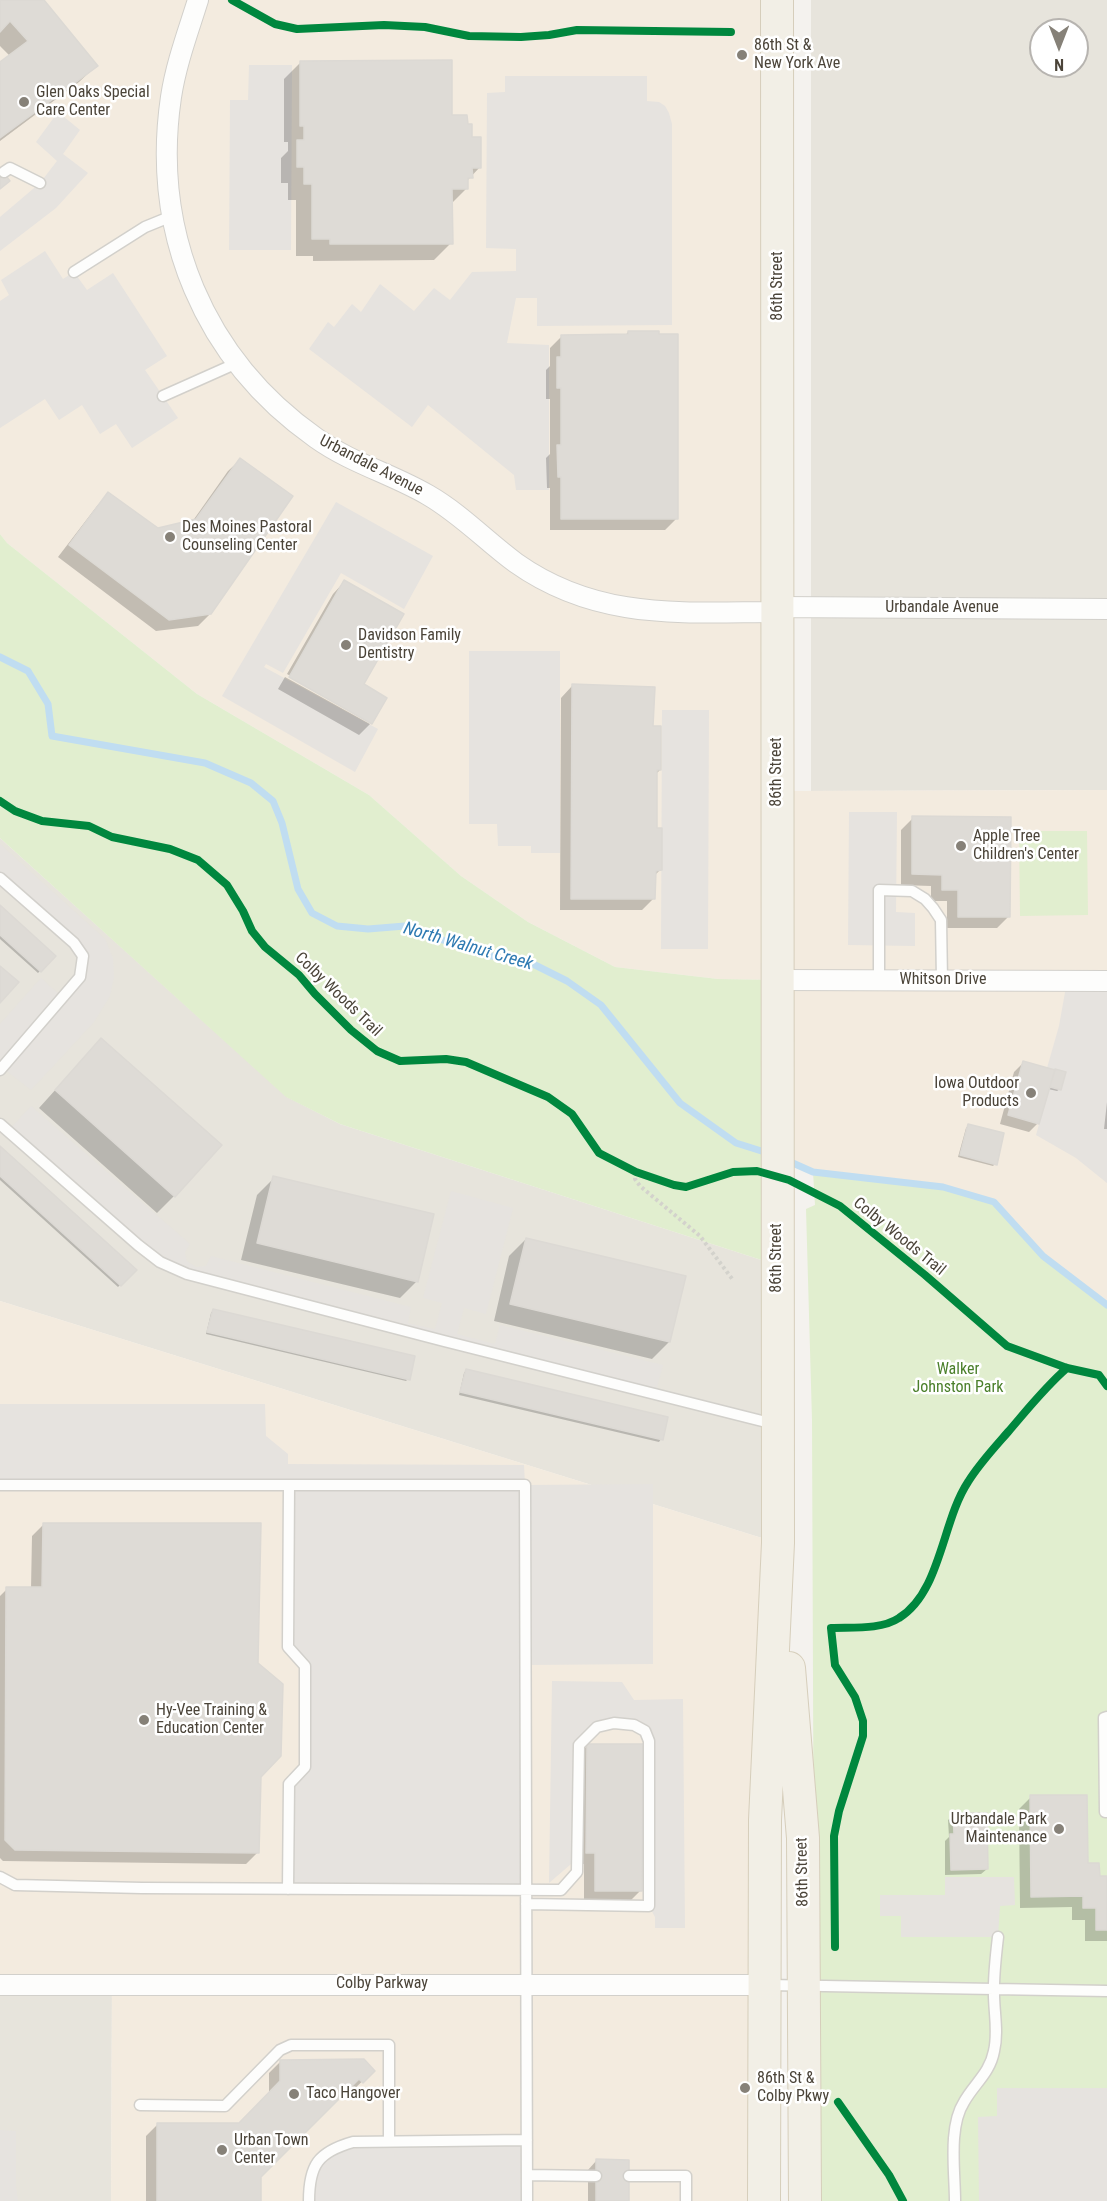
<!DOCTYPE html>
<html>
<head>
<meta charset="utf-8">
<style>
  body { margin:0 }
  #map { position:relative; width:1107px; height:2201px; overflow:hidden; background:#f4f2ee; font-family:"Roboto Condensed",sans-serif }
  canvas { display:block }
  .north { position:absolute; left:1029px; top:18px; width:60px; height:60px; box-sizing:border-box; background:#fff; border:2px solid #b7b4b0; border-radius:50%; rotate:180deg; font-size:16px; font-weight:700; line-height:24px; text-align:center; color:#4b4439 }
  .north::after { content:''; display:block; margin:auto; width:21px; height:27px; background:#868178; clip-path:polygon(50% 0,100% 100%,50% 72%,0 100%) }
</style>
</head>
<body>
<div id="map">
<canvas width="1107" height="2201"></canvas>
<div class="north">N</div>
</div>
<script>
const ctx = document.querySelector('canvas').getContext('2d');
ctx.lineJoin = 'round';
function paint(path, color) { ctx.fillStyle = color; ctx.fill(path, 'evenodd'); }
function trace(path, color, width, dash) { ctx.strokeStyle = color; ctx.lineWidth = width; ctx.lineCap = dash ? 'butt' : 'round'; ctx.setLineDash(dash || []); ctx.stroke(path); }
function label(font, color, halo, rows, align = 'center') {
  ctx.font = font + ' "Roboto Condensed",sans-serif'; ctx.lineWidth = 5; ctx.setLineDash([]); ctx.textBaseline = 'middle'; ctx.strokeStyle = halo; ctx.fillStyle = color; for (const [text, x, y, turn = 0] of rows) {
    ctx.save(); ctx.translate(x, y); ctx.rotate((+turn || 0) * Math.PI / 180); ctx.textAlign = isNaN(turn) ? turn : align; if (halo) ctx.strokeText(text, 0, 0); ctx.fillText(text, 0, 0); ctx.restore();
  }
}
const residential = new Path2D(`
  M811,0H1107V790L811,791ZM1041,30H1077V66H1041Z
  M0,838L287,1097L340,1124L777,1265L778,1543L0,1301Z
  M0,1984H112L111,2201H0Z`);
const commercial = new Path2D(`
  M0,0H777L778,791L1107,790V1305L1043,1256L1017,1226L889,1182L813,1172L777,1156L778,980L718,979L615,967L528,922L461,876L369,795L197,694L7,543L0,534Z
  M0,1301L778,1543L764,2201H111L112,1985L0,1984Z`);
const green = new Path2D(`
  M0,534L7,543L197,694L369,795L461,876L528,922L615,967L718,979L778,980L777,1265L340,1124L286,1097L0,838Z
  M1019,831H1087L1088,915L1020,916Z
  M813,1172L943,1187L994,1202L1043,1256L1107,1305V2201H815L812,1420L806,1209L815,1205Z`);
const parking = new Path2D(`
  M249,65H292L291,250H229L230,100H248Z
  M505,76H647V101L659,102L665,106L669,113L672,124V325L537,326V298H516L507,343L549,345V490H516L514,475L428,405L412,427L309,349L328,322L334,327L352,304L361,312L380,284L414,311L434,288L450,300L472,272L516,271V249L486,248L487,93L505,92Z
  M58,112L80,130L63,154L88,173L56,208L0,251V217L40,183L57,161L36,142Z
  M45,251L63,279L74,272L87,290L113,273L167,356L145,370L178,418L132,448L116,424L100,434L82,405L59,420L45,399L0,428V301L9,295L1,280Z
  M336,502L433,556L404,609L341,573L283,673L266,664L264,667L378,729L355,772L222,696Z
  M469,651H560V853H531V846H498L497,824H469Z
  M662,710H709L708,949H661Z
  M849,812H897L896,912L915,913V946L848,945Z
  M0,844L105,939L113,958L114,978L110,996L94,1022L31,1090L3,1068L0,1070V1024L41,978L62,997L80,977L83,956L0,878Z
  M1067,981H1107V1183L1076,1158L1036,1135L1054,1071L1047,1068L1059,1026Z
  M31,1106L190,1244L185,1252L187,1261L196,1267L206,1266L211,1256L411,1307L408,1323L435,1329L442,1303L423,1298L451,1191L513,1208L486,1314L464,1308L457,1334L495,1344L500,1325L663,1365L655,1395L160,1262L8,1131Z
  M0,1404H265L266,1436L288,1454V1464L524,1465L525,1485L653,1484V1664L525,1665L526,1890L288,1889L289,1784L305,1767V1666L288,1647L289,1485H0Z
  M552,1681L622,1682L634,1700L683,1699L685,1928H655V1917L649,1906L645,1731L597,1727L579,1745L578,1858L549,1883Z
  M945,1877H1014L1015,1905L1000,1906L998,1937H901V1916H880V1895H945Z
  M997,2088H1107V2201H979L978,2117L997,2116Z
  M0,2130L16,2131V2185L18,2201H0Z
  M527,2140V2201H309L317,2163L332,2148Z`);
const shadow = new Path2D(`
  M0,0H43L96,66L79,82L0,141V64L10,56L0,46Z
  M301,62L450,117L471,138L480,167L466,182L467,188L451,204V243L434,260L313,261V256H296V200H288V183H281V158L288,151V142H284V79Z
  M628,332L657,336L676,519L665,530H550V488H547L546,458L550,454V399H546V370L550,366V348L562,336H625Z
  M240,460L210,614L198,626L156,631L58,557L97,506L108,494L158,530L192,522L228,471Z
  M344,582L362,685L371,723L359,735L278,689L285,677L370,724V721L287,674L333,594Z
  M572,686L652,727L660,770L656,774V829L660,870L654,876V898L642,910H560L561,698Z
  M913,818L1008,917L997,928H947V901H931V886L901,885V830Z
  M0,907L54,956L38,973L0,939Z
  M85,1057L174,1196L157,1213L39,1108Z
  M1023,1063L1060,1089L1057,1091L1048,1089L1038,1123L1029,1132L1000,1124L1014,1072Z
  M1107,1102V1129H1104Z
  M968,1126L995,1164L993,1166L958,1157L966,1128Z
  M0,1148L135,1270L118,1287L0,1180Z
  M274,1178L417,1281L400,1298L241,1260L257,1195Z
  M526,1239L684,1277L669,1342L652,1359L494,1321L509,1256Z
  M213,1310L408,1379L406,1381L206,1334L211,1313Z
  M466,1370L661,1439L659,1442L459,1395L464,1373Z
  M43,1525L256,1664L259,1777L258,1852L246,1864L3,1861L0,1858V1596L7,1589H31L32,1536Z
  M588,1745L640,1891L629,1902H584V1864H575L576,1757Z
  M1031,1797L1098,1877H1107V1941H1085V1920H1072V1907L1020,1908L1019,1809Z
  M954,1815L987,1869L981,1874L945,1875V1841L949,1837L948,1820Z
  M281,2061L373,2071L350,2093L347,2089L259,2177V2201H146V2136L158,2124H240L269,2095V2073Z
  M596,2161L627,2201H588V2170Z`);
const stream = new Path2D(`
  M0,657L28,671L48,704L52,736L205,763L251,783L273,801L282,823L298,889L312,913L337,926L368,929L405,926L478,953L535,965L567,981L601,1005L680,1103L736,1143L771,1154
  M786,1160L813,1172L943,1187L994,1202L1043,1256L1107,1305`);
const building = new Path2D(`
  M0,0H44L98,66L0,138V62L28,41L10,21L0,32Z
  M452,60V115H467L468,124H472V137H481V168H472L473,178H468V189H452L453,244H330V239H312V184H304V167H297V140H304V126H300V61Z
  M0,168L10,181L0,189Z
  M628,331H659V334H678V519H561V477H558L557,445H561V388H557V357H561V335L628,334Z
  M240,458L293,496L211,614L169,620L69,545L108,492L158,528L196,519Z
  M344,580L404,614L364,684L387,698L372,724L289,677Z
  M572,684L655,687L653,726H661V770H657V828H662V870L656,871L655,899H571Z
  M912,816L1011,817L1010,917H958V890H942V875L912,874Z
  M0,905L56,956L41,972L0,935Z
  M0,966L19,982L0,1003Z
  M101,1038L222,1145L175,1197L55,1090Z
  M1023,1061L1055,1070L1039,1124L1008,1115Z
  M1055,1069L1066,1072L1061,1090L1050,1087Z
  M968,1124L1004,1133L997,1165L960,1155Z
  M0,1146L137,1270L121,1286L0,1176Z
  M273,1176L434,1214L418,1282L257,1243Z
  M526,1238L686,1276L670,1342L510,1304Z
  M213,1309L415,1356L410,1380L207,1332Z
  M466,1369L668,1417L663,1440L460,1392Z
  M43,1523H261L258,1663L283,1684L281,1756L261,1777L259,1853L15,1850L5,1840L6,1587H42Z
  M587,1744H643L642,1891H595V1853H586Z
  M1030,1795H1087L1088,1863H1099L1100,1876H1107V1930H1096V1908H1083V1896L1031,1897Z
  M953,1813H987L988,1869L951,1870L950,1834H954Z
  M364,2059L375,2071L363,2083L359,2079L261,2177V2201H157V2123H239L280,2081V2060Z
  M596,2159L629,2160V2201H596Z`);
const path = new Path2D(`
  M636,1172L635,1179L640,1186L700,1236L733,1280`);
const lane = new Path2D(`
  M4,172L10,168L40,183
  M74,272L145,227L172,216
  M163,396L237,363
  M0,878L74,943L83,956L80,977L0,1070
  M879,980V890L912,891L925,899L933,908L941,920L942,980
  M0,1124L138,1245L160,1262L187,1274L444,1341L774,1424
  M0,1485H525L527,2201
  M1107,1717L1104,1718L1105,1812H1107
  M0,1877L15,1885L142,1888L561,1890L577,1872L579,1745L597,1727L614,1723L634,1725L645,1731L649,1741V1906L526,1904
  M288,1889L289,1784L305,1767V1666L288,1647L289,1485
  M768,1985L1107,1991
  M140,2105L225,2106L280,2050L291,2045H389V2141
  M527,2175L596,2176
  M629,2176H686V2201
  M309,2201C309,2165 318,2152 353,2142L527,2140
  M955,2201C955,2172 948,2127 964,2102C974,2084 990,2073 994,2051C999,2030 993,2009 994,1987C994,1971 996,1954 998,1937`);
const street = new Path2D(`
  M198,0C188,32 176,64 171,97C151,233 204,359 316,438C351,463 392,474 428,495C461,514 486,541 516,563C598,621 682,612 777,612
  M778,607L1107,609
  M778,980L1107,981
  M0,1985H764`);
const primary = new Path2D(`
  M789,1668L803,1838L805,2201
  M764,2201L765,1820L778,1543L777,0`);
const cycleway = new Path2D(`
  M232,0L275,24L297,29L384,25L425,27L469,36L521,37L549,35L577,30L731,32
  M0,801L15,811L42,821L89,826L112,837L170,849L198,860L227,885L243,911L252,931L265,947L299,975L315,994L351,1030L377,1051L400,1061L446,1059L466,1062L548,1097L572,1114L599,1153L636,1172L674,1185L686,1187L733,1172L757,1171L789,1180L840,1206L925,1275L1007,1346L1067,1368L1099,1375L1107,1386
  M835,1947L834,1836L839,1811L863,1736V1721L855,1697L835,1665L831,1628C852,1627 881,1630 899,1618C941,1592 942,1521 968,1482C979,1464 994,1448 1008,1432C1027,1410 1045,1387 1067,1368
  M838,2102L889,2175L903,2201`);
const markers = [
  [742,55,6,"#868178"],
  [24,102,6,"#868178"],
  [170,537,6,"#868178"],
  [346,645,6,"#868178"],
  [961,846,6,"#868178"],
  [1031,1093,6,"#868178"],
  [144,1720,6,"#868178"],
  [1059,1829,6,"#868178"],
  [745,2088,6,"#868178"],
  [294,2094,6,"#868178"],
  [222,2150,6,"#868178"]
];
const poiNames = [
  ["86th St &",754,46],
  ["New York Ave",754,64],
  ["Glen Oaks Special",36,93],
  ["Care Center",36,111],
  ["Des Moines Pastoral",182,528],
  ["Counseling Center",182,546],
  ["Davidson Family",358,636],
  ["Dentistry",358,654],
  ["Apple Tree",973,837],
  ["Children's Center",973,855],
  ["Iowa Outdoor",1019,1084,"right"],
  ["Products",1019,1102,"right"],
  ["Hy-Vee Training &",156,1711],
  ["Education Center",156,1729],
  ["Urbandale Park",1047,1820,"right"],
  ["Maintenance",1047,1838,"right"],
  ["86th St &",757,2079],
  ["Colby Pkwy",757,2097],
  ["Taco Hangover",306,2094],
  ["Urban Town",234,2141],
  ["Center",234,2159]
];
const streetNames = [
  ["86th Street",778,286,-90],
  ["Urbandale Avenue",371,466,27],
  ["Urbandale Avenue",942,608],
  ["86th Street",777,772,-90],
  ["Whitson Drive",943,980],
  ["Colby Woods Trail",338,995,44],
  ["Colby Woods Trail",899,1237,39],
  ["86th Street",777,1258,-90],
  ["86th Street",803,1872,-91],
  ["Colby Parkway",382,1984]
];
const parkNames = [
  ["Walker",958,1370],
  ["Johnston Park",958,1388]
];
const waterNames = [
  ["North Walnut Creek",468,947,16]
];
paint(residential, '#e7e4dc');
paint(commercial, '#f3ebdf');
paint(green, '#e1eecf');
paint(parking, '#e6e3df');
paint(shadow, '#0003');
trace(stream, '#c0ddf1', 7);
paint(building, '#dedbd6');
trace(building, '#dcd9d4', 1.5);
trace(lane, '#d2d0cb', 13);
trace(street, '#d2d0cb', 22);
trace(primary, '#d6cebb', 34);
trace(path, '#d3d2cc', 4, [3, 3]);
trace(lane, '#fdfdfc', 10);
trace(street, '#fdfdfc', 20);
trace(primary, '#f2efe6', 32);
trace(cycleway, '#00873e', 8);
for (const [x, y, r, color] of markers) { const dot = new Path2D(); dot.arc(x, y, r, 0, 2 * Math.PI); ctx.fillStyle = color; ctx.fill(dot); trace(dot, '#fff', 2); }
label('16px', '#4b4439', '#fff', poiNames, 'left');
label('16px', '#4b4439', '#fff', streetNames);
label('16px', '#4a7f2a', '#fff', parkNames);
label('italic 18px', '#2e7ab2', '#fff', waterNames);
</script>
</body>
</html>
